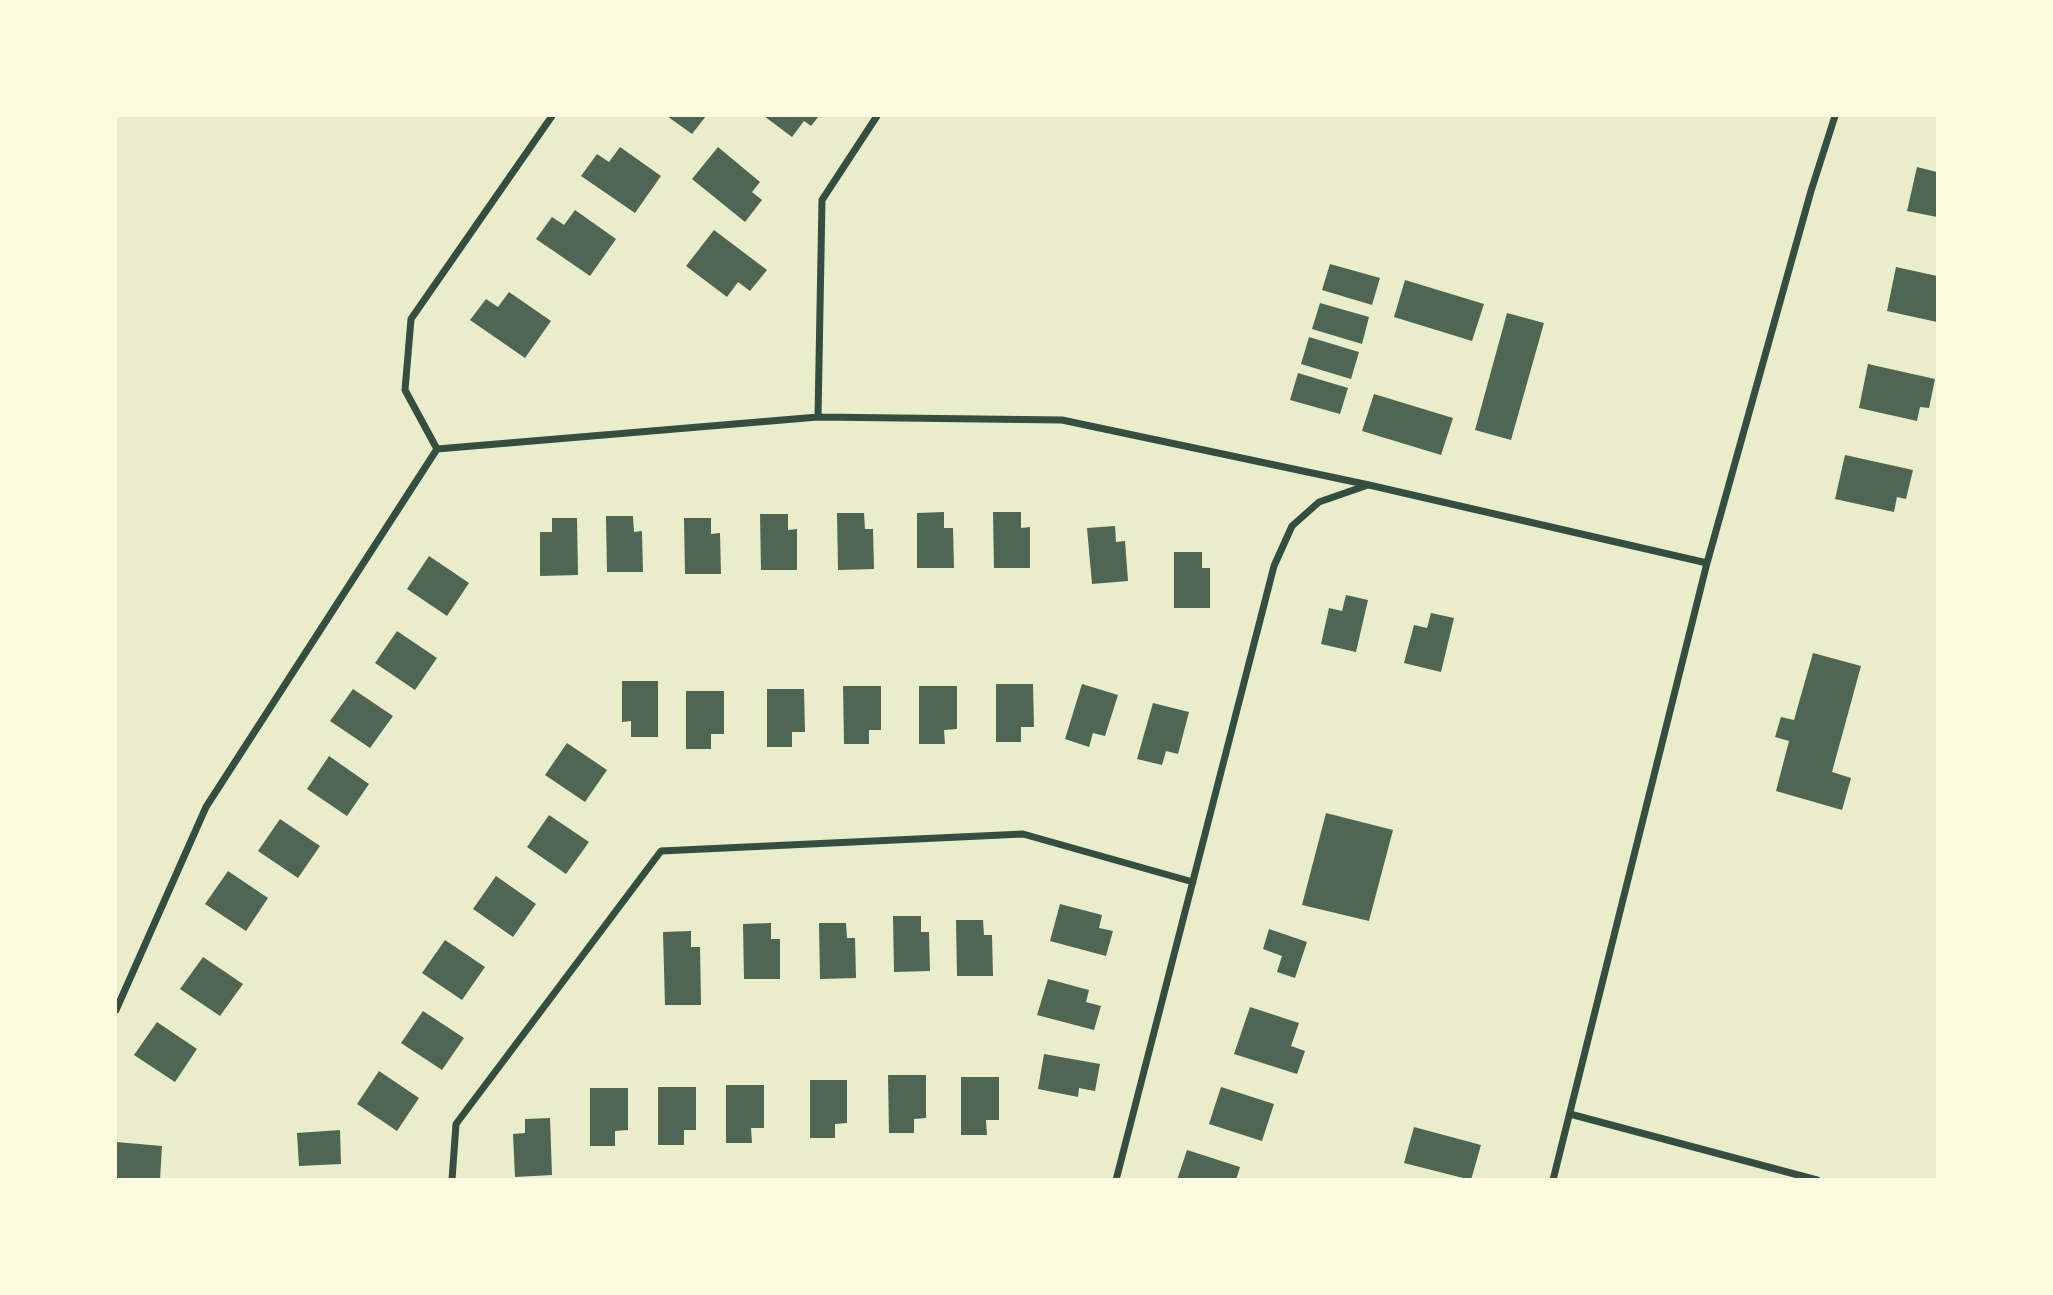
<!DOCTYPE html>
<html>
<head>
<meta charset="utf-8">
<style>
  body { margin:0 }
  #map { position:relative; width:2053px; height:1295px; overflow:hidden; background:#e9edc9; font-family:Roboto,sans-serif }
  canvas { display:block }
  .frame { position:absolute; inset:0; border:117px solid #fefae0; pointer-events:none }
</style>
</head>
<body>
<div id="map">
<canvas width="2053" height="1295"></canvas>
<div class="frame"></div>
</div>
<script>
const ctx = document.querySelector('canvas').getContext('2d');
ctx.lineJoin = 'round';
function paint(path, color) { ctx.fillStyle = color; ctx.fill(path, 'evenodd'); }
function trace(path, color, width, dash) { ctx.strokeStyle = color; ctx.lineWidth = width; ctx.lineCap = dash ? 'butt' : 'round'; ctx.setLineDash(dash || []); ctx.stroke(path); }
const building = new Path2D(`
  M667,116H706L692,134Z
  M764,116H819L811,126L804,121L792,137Z
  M620,147L661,176L635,213L581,176L597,154L609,162Z
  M718,147L760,182L752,192L762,200L745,222L692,179Z
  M1917,167L1937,172V217L1907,211Z
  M575,210L616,239L590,276L536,239L552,217L564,225Z
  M714,230L767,270L750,291L738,282L727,297L686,266Z
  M1330,264L1380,278L1372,305L1322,290Z
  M1896,267L1937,276V322L1887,311Z
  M1405,280L1484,304L1472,341L1394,317Z
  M509,292L551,321L525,358L470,320L486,299L498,307Z
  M1320,303L1369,317L1362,344L1312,329Z
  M1507,313L1544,323L1511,440L1475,430Z
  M1309,337L1359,352L1351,379L1301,364Z
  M1868,364L1935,379L1929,408L1920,407L1917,421L1859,408Z
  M1298,373L1348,388L1340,414L1290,400Z
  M1374,394L1453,418L1441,455L1362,431Z
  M1845,455L1913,470L1906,499L1897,497L1894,512L1835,499Z
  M944,512V528H953L954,568H917V513Z
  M993,512H1021V528L1030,527V568H994Z
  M837,513H864L865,529H873L874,569L838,570Z
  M760,514H788V530L797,529V570H761Z
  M606,516H633L634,532L642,531L643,572H607Z
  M552,518H577L578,575L540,576V532H552Z
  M684,518H711V534L720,533L721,574H685Z
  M1115,526L1116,542L1125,541L1128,581L1092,584L1087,528Z
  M1174,552H1202V568H1210V608H1174Z
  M429,556L469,583L447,616L407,589Z
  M1346,595L1368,600L1356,652L1321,644L1329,608L1342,611Z
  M1431,613L1454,618L1441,672L1404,663L1414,625L1427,628Z
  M397,631L437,658L415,690L375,663Z
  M1813,653L1861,666L1832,772L1851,778L1842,810L1776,791L1789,741L1775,737L1781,717L1794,720Z
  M622,681H658V737H631V721L622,722Z
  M996,684H1033L1034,727H1021V742H996Z
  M1082,684L1118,695L1105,736L1093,733L1089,747L1065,739Z
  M843,686H881V730H869V744H844Z
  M919,686H957V729L944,730L945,744H919Z
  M353,689L393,716L370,748L330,721Z
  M767,689H804L805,732H792V747H767Z
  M686,691H724V734H711V749H686Z
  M1153,703L1189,712L1178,754L1166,751L1162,765L1137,759Z
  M567,743L607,770L585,802L545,775Z
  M329,756L369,784L347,816L307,789Z
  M1326,813L1393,830L1369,921L1302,905Z
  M549,815L589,842L566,874L527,847Z
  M280,819L320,846L298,878L258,851Z
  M228,871L268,898L246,931L205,904Z
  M496,876L536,904L513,937L473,909Z
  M1060,904L1102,915L1099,928L1113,931L1106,956L1050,941Z
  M893,916H921V932H929L930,971L894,972Z
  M956,920H983L984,935H992L993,976H957Z
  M771,923V939H780V979H744L743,924Z
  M819,923H846L847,938H855L856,978L820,979Z
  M1269,929L1307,942L1295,978L1277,972L1282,956L1263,949Z
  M691,931V947H700L701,1005H665L663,932Z
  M445,940L485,967L462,1000L422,973Z
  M203,957L243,984L220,1016L180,989Z
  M1048,979L1089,990L1086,1002L1101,1006L1094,1030L1037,1015Z
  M1250,1007L1299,1023L1291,1046L1305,1051L1297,1074L1234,1054Z
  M423,1011L464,1038L442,1070L401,1043Z
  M157,1022L197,1049L175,1082L134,1055Z
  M1044,1054L1100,1064L1095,1091L1079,1088L1078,1097L1038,1089Z
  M379,1071L419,1098L397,1131L357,1104Z
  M888,1075H926V1118L914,1119V1133H889Z
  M961,1077H999V1120H986L987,1135H961Z
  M810,1080H847V1123L835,1124V1138H810Z
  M726,1085H764V1128H751L752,1143H726Z
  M658,1087H696V1130H684V1145H658Z
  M1221,1087L1274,1104L1262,1141L1209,1124Z
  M590,1088H628V1130L615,1131V1146H590Z
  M550,1118L552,1175L515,1177L513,1134L525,1133V1119Z
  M1414,1127L1481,1145L1471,1180L1404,1163Z
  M340,1130L341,1164L299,1166L297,1133Z
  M116,1142L162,1146L160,1180H116Z
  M1187,1150L1240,1167L1236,1180H1177Z`);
const minor = new Path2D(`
  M818,417L822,200L877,116
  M437,449L818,417L1062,420L1369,485L1707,563
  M437,449L405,390L411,319L552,116
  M116,1010L206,807L437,449
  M1570,1114L1817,1180
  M452,1180L456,1124L661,851L1023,834L1193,882
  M1116,1180L1274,566L1292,526L1319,502L1368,485
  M1553,1180L1707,563L1811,191L1835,116`);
paint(building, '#4f6655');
trace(minor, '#344e41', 7);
</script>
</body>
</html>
